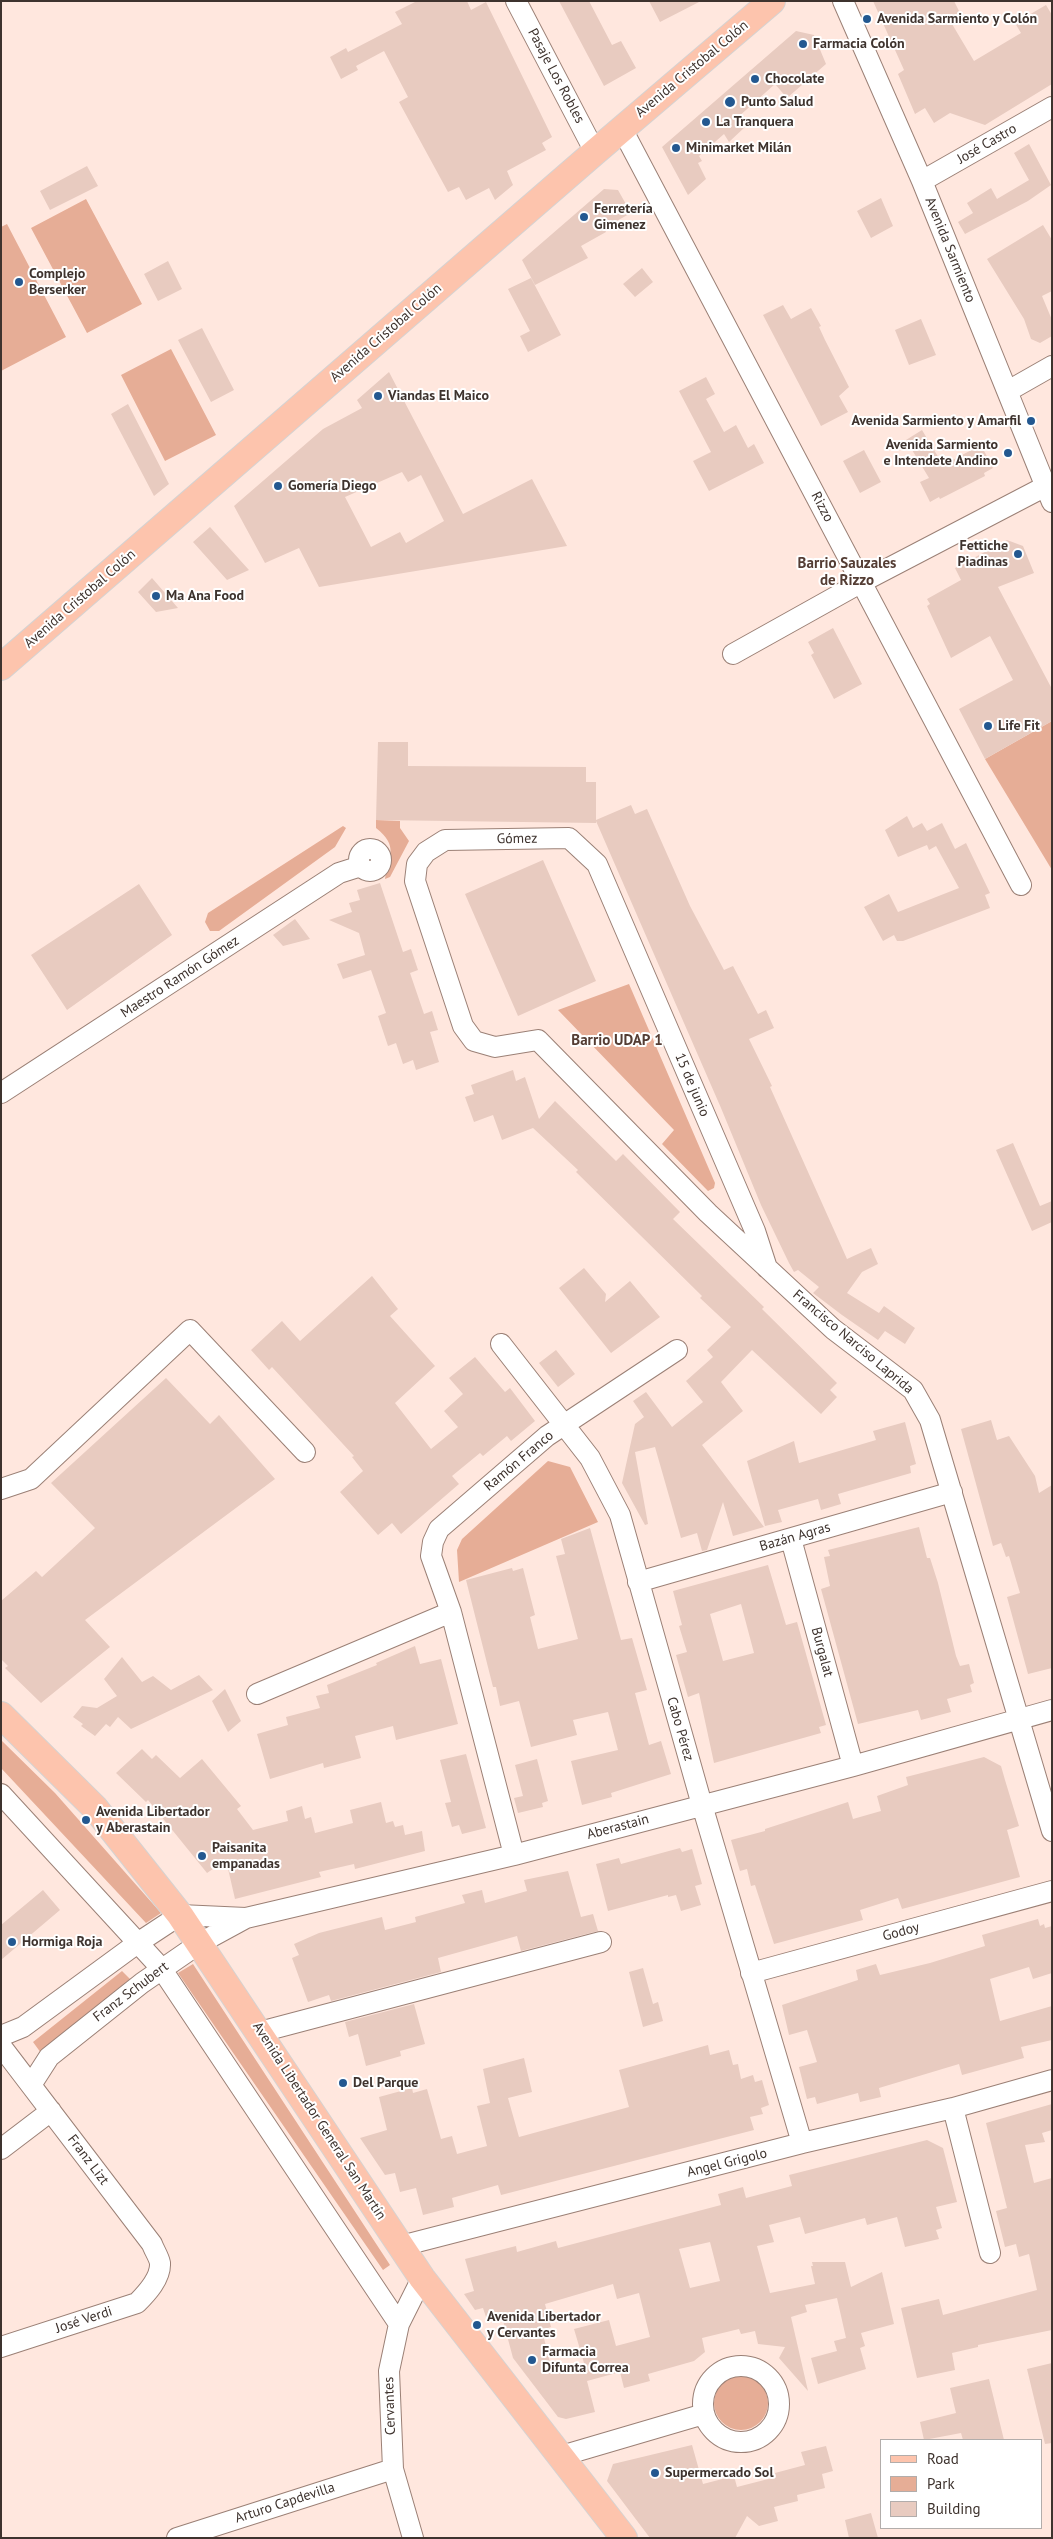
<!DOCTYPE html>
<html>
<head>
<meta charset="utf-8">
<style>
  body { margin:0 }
  #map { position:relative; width:1053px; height:2539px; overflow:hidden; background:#ffe7de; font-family:"PT Sans",sans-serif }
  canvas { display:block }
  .frame { position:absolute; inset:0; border:2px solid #3e332e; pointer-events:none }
  .legend { position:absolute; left:880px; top:2439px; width:162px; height:90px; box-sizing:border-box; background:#fff; border:1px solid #b2adab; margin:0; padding:6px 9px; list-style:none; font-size:15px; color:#3e332e }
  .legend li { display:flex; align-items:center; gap:10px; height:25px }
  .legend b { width:25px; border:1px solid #b2adab }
</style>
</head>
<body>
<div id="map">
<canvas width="1053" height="2539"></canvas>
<div class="frame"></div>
<ul class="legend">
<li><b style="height:6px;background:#fdc4ad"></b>Road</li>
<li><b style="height:14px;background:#e6ad96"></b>Park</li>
<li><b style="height:14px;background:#e8cbc0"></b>Building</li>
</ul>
</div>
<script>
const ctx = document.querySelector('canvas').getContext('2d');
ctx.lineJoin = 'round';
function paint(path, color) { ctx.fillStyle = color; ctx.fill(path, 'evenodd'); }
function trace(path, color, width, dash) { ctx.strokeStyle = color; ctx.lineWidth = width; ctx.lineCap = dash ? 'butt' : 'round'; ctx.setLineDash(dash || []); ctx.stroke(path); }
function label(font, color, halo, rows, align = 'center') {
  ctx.font = font + ' "PT Sans",sans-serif'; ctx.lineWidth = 4; ctx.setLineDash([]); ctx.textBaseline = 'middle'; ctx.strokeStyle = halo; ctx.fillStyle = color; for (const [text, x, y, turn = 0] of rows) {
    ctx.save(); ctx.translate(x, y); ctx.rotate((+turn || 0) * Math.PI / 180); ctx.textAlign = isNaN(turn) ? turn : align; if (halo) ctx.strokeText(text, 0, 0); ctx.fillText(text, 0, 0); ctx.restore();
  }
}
const green = new Path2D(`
  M86,199L142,304L87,333L31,228Z
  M7,224L66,337L1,371V227Z
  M171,349L216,435L165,461L121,375Z
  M1052,721V870L985,759Z
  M376,820L400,821V828L409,841L390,877L385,879C389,857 399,846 376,828Z
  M343,826L346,828L335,847L219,931H210L205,922L208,913Z
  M629,984L715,1183L714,1188L708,1191L662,1144L674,1130L558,1010Z
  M548,1461L570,1467L598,1522L459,1582L457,1550L462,1539Z
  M1,1740L55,1793L161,1913L146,1923L1,1768Z
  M193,1964L390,2265L383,2270L178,1973Z
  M122,1971L130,1979L41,2053L33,2042Z
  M714 2403a27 27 0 1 1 54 0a27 27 0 1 1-54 0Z`);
const building = new Path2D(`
  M417,1H467L471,10L486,2L552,137L542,143L546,150L507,171L513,185L495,200L489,188L466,200L459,187L448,192L399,102L408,97L384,51L356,66L358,70L341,79L330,57L346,48L348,52L402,24L395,12Z
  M559,1H589L612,45L621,41L636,68L604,86Z
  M649,1H701L660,22Z
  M873,1H954L963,19L952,24L974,61L1021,33L1015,23L1046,5L1052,15V84L985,125L950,113L934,123L925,108L915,114L898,74L904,70Z
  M796,31L814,35L826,64L787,98L775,84L737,118L745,127L729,142L724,134L699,156L702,161L698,163L706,179L688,195L662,147Z
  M1029,144L1051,185L1028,201L965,234L958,222L973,213L967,203L991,188L997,199L1029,180L1014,153Z
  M87,166L98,186L50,210L40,191Z
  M604,189L618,190L631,213L604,228L606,232L581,246L588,258L535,285L522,260Z
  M881,198L893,226L871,238L857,211Z
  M1043,225L1052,240V291L1042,296L1052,320V336L1040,343L1031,339L1024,319L987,259Z
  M168,261L182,289L158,301L144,274Z
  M642,268L653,282L635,297L623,284Z
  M531,278L561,335L528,352L520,336L530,331L508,289Z
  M783,305L791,319L811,308L821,326L819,327L825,340L849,387L839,396L848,412L821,426L763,315Z
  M921,319L936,355L909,365L895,330Z
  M202,328L234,390L211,402L178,340Z
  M389,372L463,514L532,479L567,546L319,587L299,548L265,563L234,506L323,429L362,408L357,400ZM402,472L408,482L421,475L444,521L406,543L400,532L371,547L345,497Z
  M706,377L715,394L706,399L724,432L736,425L748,448L754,444L764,463L709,491L693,461L711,452L679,391Z
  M128,404L169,484L154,496L111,414Z
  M922,430L943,465L981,445L993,468L984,473L985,476L940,499L939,497L930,502L920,482L929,478L906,440Z
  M864,450L881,482L860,493L843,461Z
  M210,527L249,570L227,580L193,542Z
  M1007,540L1023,546L1034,573L998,587L1052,689V721L985,759L959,709L1013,680L990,636L951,658L927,606L930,604L927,599L961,580L955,568Z
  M152,578L178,608L156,612L138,592Z
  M833,628L862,684L834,699L811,655L814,653L808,642Z
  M378,742H408V766L586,767V782H596V820L631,805L635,814L647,809L690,906L724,970L733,966L758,1014L766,1010L774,1028L749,1039L772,1086L770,1087L847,1259L871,1248L878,1264L862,1272L847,1293L879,1313L884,1306L915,1328L905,1344L885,1331L878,1340L842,1315L813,1293L819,1287L798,1270L794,1272L789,1263L761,1205L721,1108L596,821V823L376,820Z
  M907,816L913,828L922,823L927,831L942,823L955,849L966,843L990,893L985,895L990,908L903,941H897L894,935L883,941L864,907L889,894L898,912L959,888L936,846L929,850L927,845L898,857L885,830Z
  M543,860L596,981L518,1016L465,894Z
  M380,883L403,952L411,949L418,970L410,973L424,1014L432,1011L438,1030L430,1032L439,1062L416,1070L413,1060L403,1064L396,1043L388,1046L378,1016L386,1013L371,970L343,979L337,964L365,955L359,933L329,920L352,912L349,903L360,900L357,890Z
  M139,884L172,935L67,1010L31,955Z
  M295,919L310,939L283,946L273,935Z
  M513,1070L516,1081L525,1077L539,1119L555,1101L616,1161L623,1154L680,1212L673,1219L764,1307L762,1309L837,1383L830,1390L837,1397L821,1414L752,1350L721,1382L743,1411L702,1445L764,1527L733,1536L723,1502L707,1550L702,1551L697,1533L681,1538L655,1447L635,1452L648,1524L645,1525L622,1483L635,1424L644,1417L633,1401L646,1392L672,1427L703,1402L686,1381L713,1357L707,1350L731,1327L700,1298L702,1296L576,1172L578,1170L533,1128L502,1140L493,1115L474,1122L465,1097L474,1094L471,1085Z
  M1013,1143L1040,1206L1052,1201V1222L1032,1231L996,1150Z
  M584,1268L606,1294L605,1302L630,1281L660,1317L611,1353L559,1288Z
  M372,1276L398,1309L390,1316L435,1366L395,1403L431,1449L458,1427L444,1411L463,1394L449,1378L475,1357L505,1392L510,1388L535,1421L511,1441L507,1436L483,1456L480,1453L452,1476L459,1484L401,1534L392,1523L378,1535L340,1492L363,1471L352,1457L354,1456L272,1367L269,1370L251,1350L282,1321L300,1341Z
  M556,1350L575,1374L558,1387L539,1363Z
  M166,1378L210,1424L219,1415L275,1479L85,1620L110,1647L41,1703L5,1668L8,1666L1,1659V1601L36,1571L42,1577L95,1528L51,1483Z
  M991,1420L997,1440L1009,1436L1035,1476L1039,1493L1052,1485V1668L1028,1674L1007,1597L1020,1593L1009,1556L1006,1557L1001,1543L993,1546L961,1429Z
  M905,1422L916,1464L910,1466L911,1473L838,1494L841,1504L821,1510L818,1499L778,1510L782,1522L765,1526L747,1461L794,1441L799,1463L876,1440L873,1431Z
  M919,1527L927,1558H930L938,1583L956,1656L960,1666L969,1664L974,1683L970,1685L972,1692L947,1699L951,1712L921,1720L918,1710L858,1724L821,1589L830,1586L824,1557L830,1556L828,1550Z
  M590,1528L621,1640L632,1638L647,1690L635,1693L649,1745L661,1741L671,1774L611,1793L612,1797L582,1805L571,1761L618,1750L608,1712L573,1720L577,1735L531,1747L519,1701L500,1706L496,1687H493L466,1580L512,1568L513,1571L523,1568L535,1615L530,1617L538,1649L578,1639L556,1556L565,1554L561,1539Z
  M768,1565L786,1625L797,1622L826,1725L819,1727L821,1733L714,1763L699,1693L688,1697L676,1655L687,1652L679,1626L682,1625L673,1591ZM741,1604L754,1653L723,1661L710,1614Z
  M415,1646L420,1664L441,1659L458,1724L396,1740L393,1726L355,1736L361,1758L324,1768L323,1763L270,1779L257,1734L288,1725L286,1717L320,1708L316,1696L329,1693L327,1685L377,1665L376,1663Z
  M122,1657L142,1682L153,1676L171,1690L199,1675L213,1690L131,1729L118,1717L110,1727L106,1724L95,1736L81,1726L83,1724L73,1717L82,1706L97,1708L117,1696L104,1679Z
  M225,1689L241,1721L228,1732L212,1701Z
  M142,1749L152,1759L156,1755L180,1778L202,1759L241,1806L237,1809L253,1830L288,1821L286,1811L302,1806L305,1819L311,1817L315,1833L353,1823L350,1810L381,1802L386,1823L393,1821L395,1827L403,1825L405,1835L422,1831L425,1851L355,1869L354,1864L319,1872L321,1877L235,1899L226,1860L207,1873L148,1800L146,1802L116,1773Z
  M466,1754L486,1828L462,1834L459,1825L452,1827L445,1803L451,1802L440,1760Z
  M984,1757L1001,1766L1005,1780L1019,1826L1007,1830L1020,1877L902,1909L898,1898L860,1910L863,1920L774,1944L755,1885L751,1886L747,1869L740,1871L731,1840L765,1831V1829L848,1802L853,1819L881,1811L877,1796L908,1785L906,1777Z
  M537,1759L548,1801L542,1803L543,1807L518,1813L514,1798L523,1796L515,1765Z
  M680,1848L682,1852L692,1849L702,1884L695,1886L701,1905L681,1911L676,1895L668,1897V1895L608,1911L596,1864L619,1858L621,1864Z
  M568,1871L581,1917L593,1914L598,1931L521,1951L517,1936L438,1958L441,1972L331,2001L329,1995L308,2002L292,1958L299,1955L294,1944L319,1933L382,1917L385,1930L416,1922L415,1917L465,1903L462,1895L482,1890L485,1903L527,1891L524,1880Z
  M43,1890L60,1910L1,1960V1925Z
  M1038,1919L1040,1926L1044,1924L1045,1928L1052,1926V1973L1033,1979L1029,1967L990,1979L1000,2021L1052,2006V2040L1021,2047L1024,2058L962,2075L959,2064L879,2088L881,2097L860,2102L858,2093L817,2104L815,2097L807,2099L799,2067L817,2062L807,2030L789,2035L782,2005L858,1980L856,1970L876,1964L880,1975L930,1963L985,1946L982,1935Z
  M643,1968L653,2004L658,2002L663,2021L643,2027L629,1972Z
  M414,2004L425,2044L400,2051L401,2056L366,2066L358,2034L349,2037L345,2022Z
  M708,2045L710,2055L729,2050L733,2065L738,2064L741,2079L753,2075L755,2082L762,2080L769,2105L761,2108L763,2114L750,2117L754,2130L501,2195L498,2185L452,2198L454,2207L423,2215L416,2188L400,2192L395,2173L385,2175L360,2138L387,2130L379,2097L412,2088L413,2093L427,2089L441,2139L452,2136L457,2154L487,2146L477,2106L490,2103L483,2069L524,2058L532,2092L508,2098L519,2137L629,2107L619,2070Z
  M1052,2104V2130L1042,2133L1045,2142L1025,2145L1034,2183L1052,2178V2330L978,2345V2347L952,2353L955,2370L917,2378L901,2308L939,2299L943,2315L1037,2290L1029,2254L1019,2257L1016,2244L1005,2247L996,2211L1007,2208L986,2123Z
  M927,2140L943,2148L957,2202L936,2207L942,2228L936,2230L939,2239L905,2247L897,2217L867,2225L865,2218L805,2234L800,2217L769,2225L774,2242L757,2246L770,2293L815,2284L811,2266H813L812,2262H845L851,2287L882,2272L894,2324L861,2333L865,2346L860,2348L866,2369L818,2384L811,2358L837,2351L834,2341L846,2338L837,2298L805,2305L807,2312L791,2317L808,2391L779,2358L785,2347L758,2344L755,2331L741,2334L739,2329L702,2338L705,2352L694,2361L648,2374L650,2381L624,2388L620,2372L587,2381L595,2412L566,2419L558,2417L513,2358L501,2313L486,2317L483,2308L475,2310L464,2294L474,2291L465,2259L516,2246L517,2252L556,2241L558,2248L721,2205L718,2194L743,2187L746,2198L792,2186L789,2175ZM710,2242L720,2281L690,2288L679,2249ZM613,2284L617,2299L639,2293L650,2337L616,2346L609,2320L574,2329L584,2363L552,2371L542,2330L551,2327L545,2304Z
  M1052,2363V2443L1045,2444L1027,2369Z
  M989,2379L1004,2440H963L961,2433L924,2440L920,2422L956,2413L950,2388Z
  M692,2445L703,2484L734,2476L737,2487L776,2477L775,2473L805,2465L801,2452L826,2446L833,2471L822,2474L825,2488L797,2495L798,2501L774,2507L778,2521L759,2526L747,2516L735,2538H650L607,2481L613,2464Z
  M871,2513L878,2538H849L845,2520Z`);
const minor = new Path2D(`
  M516,1L595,152
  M843,1L922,181L1052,502
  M622,129L1021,885
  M922,181L1052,107
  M1008,391L1052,366
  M733,654L862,582L1046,486
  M359 860a11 11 0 1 1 22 0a11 11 0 1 1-22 0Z
  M1,1093L339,873L361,866
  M767,1268L755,1231L597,864L569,838L445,840L426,852L417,864L415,881L463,1026L474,1041L495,1047L538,1040L708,1213L833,1329L913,1390L930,1420L1052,1831
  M501,1344L590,1458L620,1515L702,1805L802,2143
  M1,1489L31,1479L190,1330L305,1452
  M791,1539L853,1766
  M638,1582L952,1492
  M257,1694L451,1612
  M1,1794L161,1968L399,2324
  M514,1855L451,1612L431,1556L433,1542L439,1529L547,1436L677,1350
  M751,1973L1052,1891
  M260,2032L601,1942
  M1,2036L23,2027L139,1942L180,1915L246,1918L514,1855L853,1766L1052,1710
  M1,2046L152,2244C154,2250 159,2257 160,2263C161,2278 147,2293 137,2303L1,2347
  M31,2085L49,2057L142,1983L200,1943L246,1918
  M953,2108L990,2253
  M1,2149L51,2111
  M401,2246L802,2143L953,2108L1052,2080
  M703 2404a38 38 0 1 1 76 0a38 38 0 1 1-76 0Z
  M561,2456L704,2414
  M177,2538L393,2469
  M413,2538L393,2469L389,2371L399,2324L422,2278`);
const major = new Path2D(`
  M1,667L595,152L772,1
  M1,1715L95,1808L180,1915L422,2278L624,2538`);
const markers = [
  [867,19,5,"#235890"],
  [803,44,5,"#235890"],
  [755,79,5,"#235890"],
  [730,102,6,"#235890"],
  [706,122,5,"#235890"],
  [676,148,5,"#235890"],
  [584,217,5,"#235890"],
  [19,282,5,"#235890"],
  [378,396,5,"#235890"],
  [1031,421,5,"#235890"],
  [1008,453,5,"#235890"],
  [278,486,5,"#235890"],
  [1018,554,5,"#235890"],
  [156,596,5,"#235890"],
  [988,726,5,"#235890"],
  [86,1820,5,"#235890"],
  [202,1856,5,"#235890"],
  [12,1942,5,"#235890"],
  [343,2083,5,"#235890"],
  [477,2325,5,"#235890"],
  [532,2360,5,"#235890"],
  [655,2473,5,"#235890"]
];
const poiNames = [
  ["Avenida Sarmiento y Colón",877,19],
  ["Farmacia Colón",813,44],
  ["Chocolate",765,79],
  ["Punto Salud",741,102],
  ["La Tranquera",716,122],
  ["Minimarket Milán",686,148],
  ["Ferretería",594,209],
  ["Gimenez",594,225],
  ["Complejo",29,274],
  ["Berserker",29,290],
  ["Viandas El Maico",388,396],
  ["Avenida Sarmiento y Amarfil",1021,421,"right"],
  ["Avenida Sarmiento",998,445,"right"],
  ["e Intendete Andino",998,461,"right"],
  ["Gomería Diego",288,486],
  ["Fettiche",1008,546,"right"],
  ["Piadinas",1008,562,"right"],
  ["Ma Ana Food",166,596],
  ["Life Fit",998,726],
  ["Avenida Libertador",96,1812],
  ["y Aberastain",96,1828],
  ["Paisanita",212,1848],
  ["empanadas",212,1864],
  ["Hormiga Roja",22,1942],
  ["Del Parque",353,2083],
  ["Avenida Libertador",487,2317],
  ["y Cervantes",487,2333],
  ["Farmacia",542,2352],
  ["Difunta Correa",542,2368],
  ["Supermercado Sol",665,2473]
];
const streetNames = [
  ["Avenida Cristobal Colón",692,69,-40],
  ["Pasaje Los Robles",556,76,62],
  ["José Castro",987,144,-30],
  ["Avenida Sarmiento",950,250,68],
  ["Avenida Cristobal Colón",386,333,-41],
  ["Rizzo",822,507,62],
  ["Avenida Cristobal Colón",80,599,-41],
  ["Gómez",517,839,-1],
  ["Maestro Ramón Gómez",180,977,-33],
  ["15 de junio",692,1085,67],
  ["Francisco Narciso Laprida",853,1342,40],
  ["Ramón Franco",519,1461,-40],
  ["Bazán Agras",795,1537,-16],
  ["Burgalat",822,1652,75],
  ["Cabo Pérez",680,1729,74],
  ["Aberastain",618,1827,-15],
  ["Godoy",901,1932,-15],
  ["Franz Schubert",131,1992,-37],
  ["Avenida Libertador General San Martín",319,2121,57],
  ["Franz Lizt",88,2160,53],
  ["Angel Grigolo",727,2163,-14],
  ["José Verdi",84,2320,-18],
  ["Cervantes",390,2406,-92],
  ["Arturo Capdevilla",285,2503,-18]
];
const neighbourhoodNames = [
  ["Barrio Sauzales",847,564],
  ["de Rizzo",847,581],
  ["Barrio UDAP 1",617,1041]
];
paint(green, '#e6ad96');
paint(building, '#e8cbc0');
trace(minor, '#9b8076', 22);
trace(major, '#d5d2d1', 28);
trace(minor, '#fff', 20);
trace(major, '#fdc4ad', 26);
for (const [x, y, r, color] of markers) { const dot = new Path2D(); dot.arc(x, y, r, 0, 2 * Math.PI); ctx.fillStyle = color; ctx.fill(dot); trace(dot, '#fff', 2); }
label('bold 14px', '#3e332e', '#fff', poiNames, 'left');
label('14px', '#3e332e', '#fff', streetNames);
label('bold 15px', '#543d34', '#fff', neighbourhoodNames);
</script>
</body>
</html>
